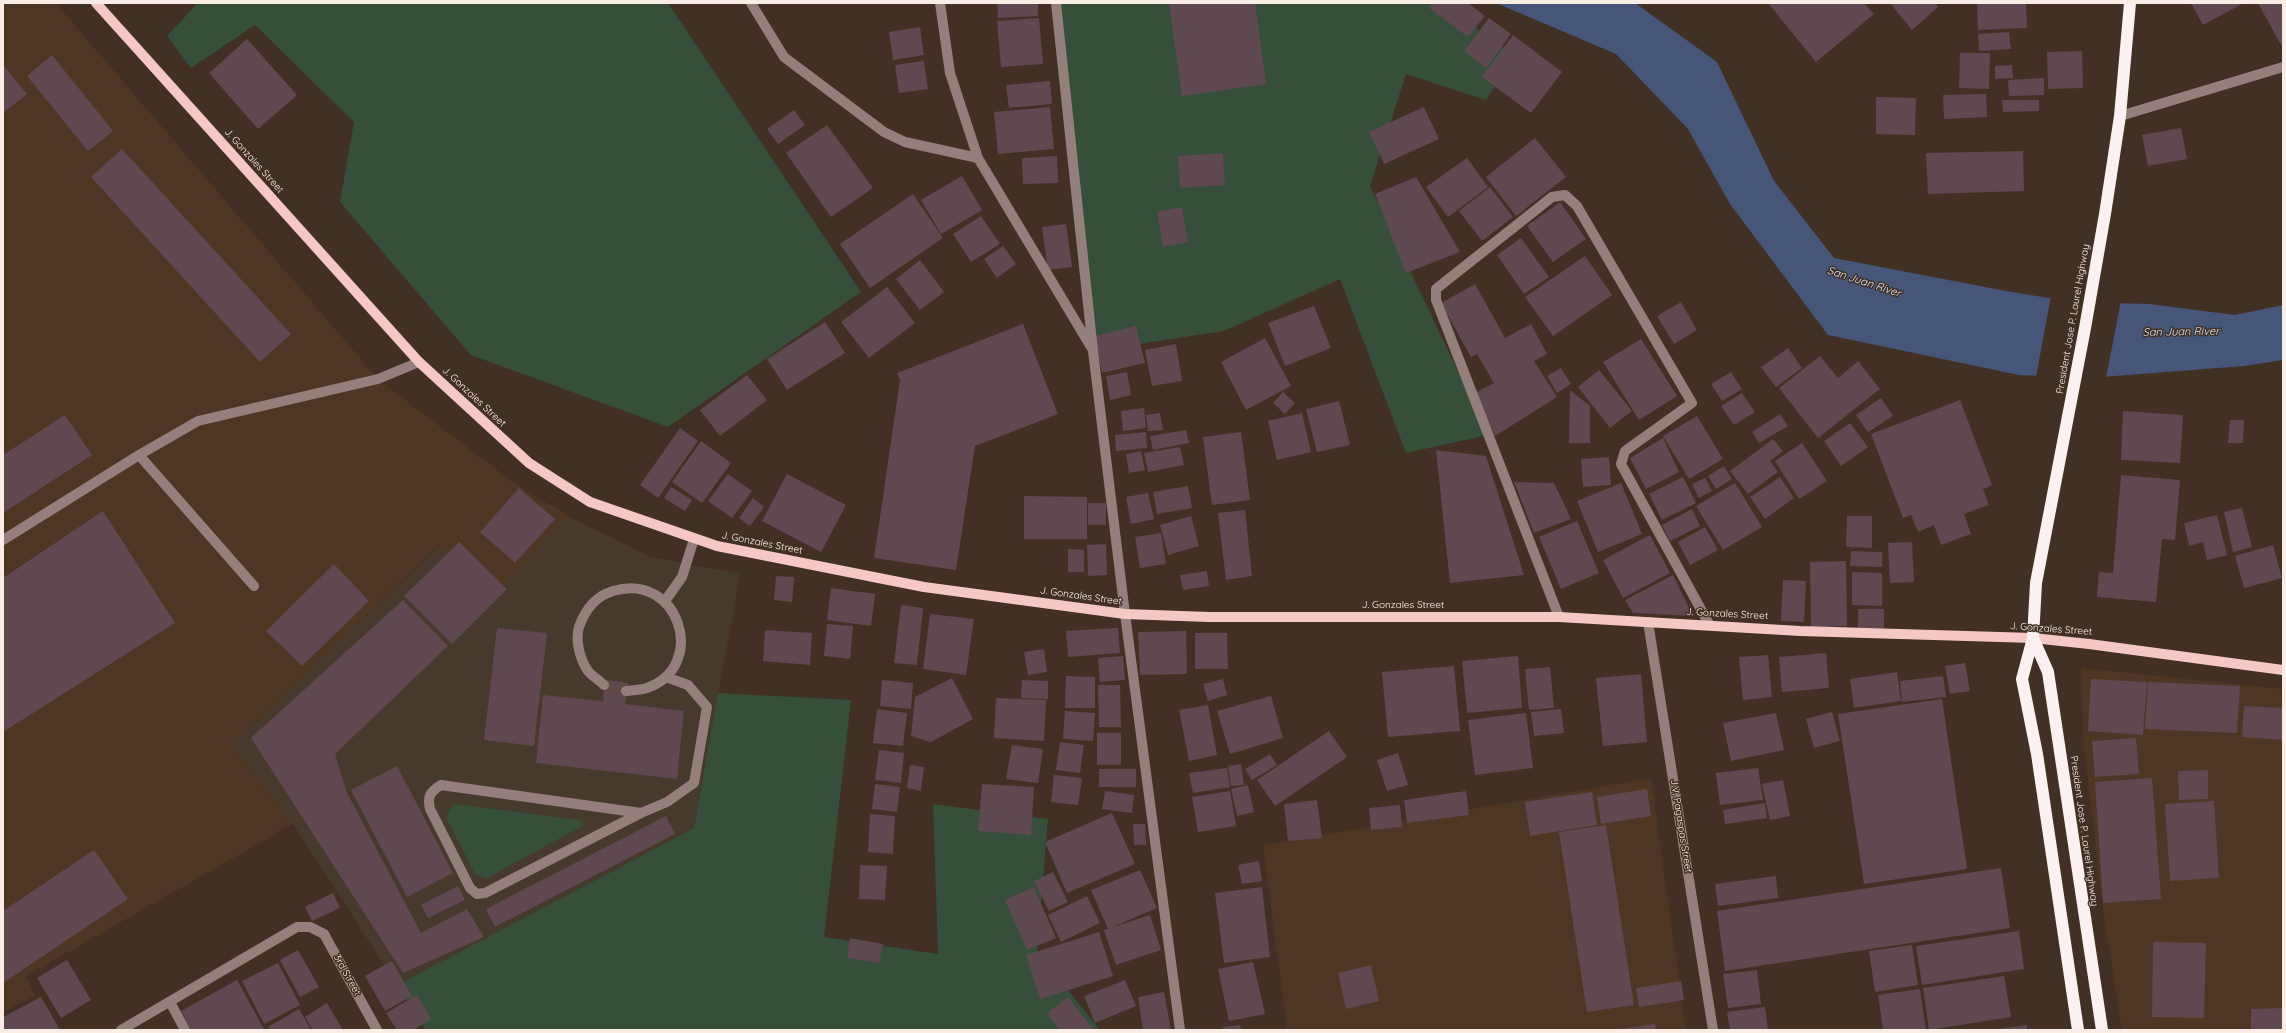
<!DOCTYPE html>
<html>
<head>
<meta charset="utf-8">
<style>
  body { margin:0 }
  #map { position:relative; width:2286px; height:1033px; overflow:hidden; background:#423024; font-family:Quicksand,sans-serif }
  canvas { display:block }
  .frame { position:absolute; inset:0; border:4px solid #faede6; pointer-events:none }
</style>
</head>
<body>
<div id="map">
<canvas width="2286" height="1033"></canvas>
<div class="frame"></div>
</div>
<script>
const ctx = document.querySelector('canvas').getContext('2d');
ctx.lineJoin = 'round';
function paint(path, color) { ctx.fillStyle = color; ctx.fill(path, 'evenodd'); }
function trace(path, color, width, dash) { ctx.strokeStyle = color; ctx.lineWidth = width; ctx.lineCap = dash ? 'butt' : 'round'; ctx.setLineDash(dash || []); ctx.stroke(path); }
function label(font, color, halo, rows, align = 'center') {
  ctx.font = font + ' Quicksand,sans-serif'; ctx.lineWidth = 3; ctx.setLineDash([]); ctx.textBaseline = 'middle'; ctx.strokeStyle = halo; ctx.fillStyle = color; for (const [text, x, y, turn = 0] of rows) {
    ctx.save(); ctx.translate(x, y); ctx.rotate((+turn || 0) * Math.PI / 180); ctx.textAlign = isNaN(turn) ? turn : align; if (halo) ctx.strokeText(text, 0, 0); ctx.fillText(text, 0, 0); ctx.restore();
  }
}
const commercial = new Path2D(`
  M568,516L651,557L740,574L694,828L397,985L293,824L232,744L441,545L492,597Z`);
const built = new Path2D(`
  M3,3H56L378,379L514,483L568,516L492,597L440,545L232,744L293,824L26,976L35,996L3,1012Z
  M2081,668L2283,689V1030H2122L2104,918L2083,736Z
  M1651,778L1686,1030H1287L1263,845Z`);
const green = new Path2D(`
  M198,3H668L861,292L668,427L471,355L340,202L354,122L255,25L191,68L167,36Z
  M1056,3H1439L1516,55L1486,100L1406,74L1370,186L1488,435L1406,453L1340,279L1224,331L1093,351Z
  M718,693L851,700L824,937L938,954L933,804L1048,819L1037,951L1100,1030H426L397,985L694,828Z
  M455,804L579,820L583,822L584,825L487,878L475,874L447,819L449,810Z`);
const water = new Path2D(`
  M1496,3H1635L1717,62L1774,181L1834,258L2006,291L2073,302L2149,304L2235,315L2283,305V360L2244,366L2089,378L2019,375L1828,335L1730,204L1688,129L1616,54Z`);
const pier = new Path2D(`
  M2051,296L2073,300L2121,301L2106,378L2089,380L2036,377Z`);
const building = new Path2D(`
  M997,3H1038V16L998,18Z
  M1169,3H1255L1266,84L1182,96Z
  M1433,3H1468L1485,16L1468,37L1429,8Z
  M1768,3H1864L1874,14L1816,62Z
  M1890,3H1935L1938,7L1912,30Z
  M1977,3H2026L2027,28L1978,30Z
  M2191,3H2244L2203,25Z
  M2258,3H2283V44L2281,45Z
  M1039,18L1043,64L1001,67L997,21Z
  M1489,18L1511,34L1486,68L1464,51Z
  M920,27L924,55L893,60L889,32Z
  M2009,32L2011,49L1979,51L1978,34Z
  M1513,35L1562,72L1531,113L1482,77Z
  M247,39L297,95L258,129L209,73Z
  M2082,51L2083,88L2048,89L2047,52Z
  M1960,53H1990L1989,89L1959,88Z
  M52,55L113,131L88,151L27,76Z
  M924,61L928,89L899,93L895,65Z
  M3,65L27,94L3,113Z
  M2012,65L2013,78L1995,79V66Z
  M2044,78V95L2009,96L2008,80Z
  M1050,81L1052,104L1009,108L1006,85Z
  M1986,94L1987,117L1944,119L1943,95Z
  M1876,97L1916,98L1915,135L1876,134Z
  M2002,100H2039V111L2003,112Z
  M1050,107L1054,149L998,154L994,112Z
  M1424,107L1439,139L1384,164L1369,132Z
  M794,110L805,125L778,144L767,129Z
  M827,125L873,188L831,217L786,153Z
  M2181,128L2187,159L2148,166L2142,135Z
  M1535,138L1566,177L1516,216L1486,177Z
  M122,149L291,334L260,362L91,177Z
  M2023,151L2024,191L1928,194L1926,153Z
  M1223,153L1225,185L1180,188L1178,156Z
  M1057,156L1058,183L1023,184L1022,158Z
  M1467,158L1488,187L1448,217L1426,187Z
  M962,176L982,210L941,234L921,200Z
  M1416,177L1460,252L1406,273L1375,194Z
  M1490,187L1513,217L1482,241L1459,211Z
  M913,194L943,238L870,288L840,244Z
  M1560,202L1586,239L1553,262L1527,226Z
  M1182,207L1188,242L1163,247L1157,212Z
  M981,216L1000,244L971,262L953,234Z
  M1066,224L1072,267L1048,270L1042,227Z
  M1521,238L1549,277L1524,294L1497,255Z
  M1003,246L1016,264L997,278L984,259Z
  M1585,256L1612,295L1553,336L1525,297Z
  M920,260L944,292L920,310L896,279Z
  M1475,284L1505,338L1531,324L1547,354L1525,366L1534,361L1557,397L1495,436L1475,393L1494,383L1477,354L1471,357L1441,303Z
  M887,287L915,323L869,358L841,322Z
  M1681,302L1697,330L1674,344L1657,316Z
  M1314,306L1331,348L1285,366L1268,323Z
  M825,322L845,353L787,390L767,359Z
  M1023,324L1058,414L975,446L956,570L874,558L900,380L897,373Z
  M1136,326L1145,363L1102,373L1094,336Z
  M1265,338L1291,386L1246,410L1221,362Z
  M1641,339L1677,396L1639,420L1603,362Z
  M1176,344L1182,381L1152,386L1145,350Z
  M1788,348L1802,368L1776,387L1761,367Z
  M1820,356L1838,378L1858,361L1880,389L1818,438L1779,388Z
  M1561,368L1571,384L1557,393L1547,376Z
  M1599,370L1632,411L1610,428L1578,387Z
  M1127,372L1131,395L1110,400L1106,376Z
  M1731,372L1742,389L1722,401L1711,384Z
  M747,375L767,400L720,436L700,410Z
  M1570,390L1590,406V443H1569Z
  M1283,392L1295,403L1285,414L1273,403Z
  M1742,393L1755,412L1734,425L1721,406Z
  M1881,398L1893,416L1868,432L1856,415Z
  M1960,400L1992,485L1983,489L1989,505L1964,514L1971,534L1941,545L1934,525L1918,532L1911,515L1903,518L1871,434Z
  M1339,401L1350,445L1317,452L1306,409Z
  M1144,408L1146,428L1123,431L1121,411Z
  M2123,411L2183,415L2180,463L2121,460Z
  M1160,413L1163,430L1148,431L1146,415Z
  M1302,413L1311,452L1277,460L1268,421Z
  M1780,414L1788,426L1759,443L1752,432Z
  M65,415L92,455L3,513V455Z
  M1697,416L1723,459L1689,479L1663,436Z
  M2230,420H2244L2243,443H2228Z
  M1850,423L1868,447L1841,466L1824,441Z
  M680,428L698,441L658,498L640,485Z
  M1186,430L1189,443L1153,450L1150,436Z
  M1146,432L1147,448L1116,451L1115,435Z
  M1241,432L1250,500L1212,505L1203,437Z
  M1663,438L1679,472L1646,489L1630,458Z
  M1773,439L1783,451L1770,461L1778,472L1748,494L1730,471Z
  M701,441L731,463L702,503L672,482Z
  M1802,443L1827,481L1799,499L1775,461Z
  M1180,447L1184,465L1148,472L1144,453Z
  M1436,450L1486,456L1524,575L1450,583Z
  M1141,451L1145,470L1129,473L1126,454Z
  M1609,457L1611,485L1583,487L1581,459Z
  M1724,466L1732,479L1716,489L1708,476Z
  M728,474L752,491L732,518L708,501Z
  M787,474L846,505L821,552L762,521Z
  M2121,475L2180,480L2175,540L2162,539L2156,602L2097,597L2099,572L2113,573Z
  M1683,477L1696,503L1662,520L1649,494Z
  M1780,477L1794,498L1765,519L1750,497Z
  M1705,478L1712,491L1699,498L1692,484Z
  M1514,482L1554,483L1571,519L1534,533Z
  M1621,483L1642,534L1598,552L1577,501Z
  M1735,483L1762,527L1723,550L1696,506Z
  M1188,486L1192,508L1157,514L1153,492Z
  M671,487L692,500L685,511L664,498Z
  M519,488L555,519L515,563L480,532Z
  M1148,493L1154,519L1131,524L1126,497Z
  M1024,496L1087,497V539H1024Z
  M753,498L764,507L750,526L739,518Z
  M1088,503H1106V525H1088Z
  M2242,508L2252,547L2233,552L2224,512Z
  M1692,509L1700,526L1670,541L1662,525Z
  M1245,510L1252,576L1226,580L1218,513Z
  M103,511L175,623L3,732V578Z
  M2217,515L2227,555L2207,560L2203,542L2189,546L2184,523Z
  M1191,516L1199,546L1168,555L1160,525Z
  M1847,516H1872V548L1846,547Z
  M1577,521L1599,573L1561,589L1539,537Z
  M1705,527L1718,550L1690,565L1678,542Z
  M1161,533L1166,564L1140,568L1135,537Z
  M1650,535L1670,573L1623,598L1603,560Z
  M459,542L507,589L452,644L404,596Z
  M1912,542L1914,582L1890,583L1888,543Z
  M1106,544L1107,575L1088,576L1087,545Z
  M2273,545L2282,578L2244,588L2235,556Z
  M1068,549L1084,550V572H1068Z
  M1851,551L1882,552V567L1850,566Z
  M1846,561L1847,626L1811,627L1810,562Z
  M334,564L369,601L302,666L266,631Z
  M1207,571L1209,586L1183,590L1180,575Z
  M1852,572L1882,573V606L1852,605Z
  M1673,575L1693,616L1633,613L1625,600Z
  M776,576L794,577L792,602L774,600Z
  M1783,580L1806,581L1804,622L1781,621Z
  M831,588L875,594L871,626L827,620Z
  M403,600L448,646L335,754L347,793L421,933L467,909L484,937L403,973L251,738Z
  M901,605L923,608L917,665L894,663Z
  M1858,609H1884V628L1858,629Z
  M930,614L974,619L966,675L923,669Z
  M827,624L853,626L850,659L824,656Z
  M497,628L547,633L534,746L484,740Z
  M1118,628L1120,653L1068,657L1066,631Z
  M765,630L812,633L810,665L763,661Z
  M1186,631L1187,674L1140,675L1138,632Z
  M1195,633H1227L1228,669H1195Z
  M1044,649L1047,672L1028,675L1024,652Z
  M1826,653L1829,688L1782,692L1779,657Z
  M1768,655L1772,697L1743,700L1739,657Z
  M1123,656L1125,680L1100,682L1098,658Z
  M1518,656L1522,708L1467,713L1462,661Z
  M1965,663L1970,691L1950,694L1945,666Z
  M1454,666L1460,731L1388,737L1382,672Z
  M1550,667L1554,708L1529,710L1525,669Z
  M1897,672L1901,701L1854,708L1850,679Z
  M1641,674L1647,742L1603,746L1596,678Z
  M1066,676L1095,677V708H1065Z
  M1943,676L1946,697L1902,702L1900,681Z
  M952,678L973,719L931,742L911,736L915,697Z
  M1223,679L1227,695L1208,701L1203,684Z
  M2091,679L2147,682L2143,735L2088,731Z
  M605,680L628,683L625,704L684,711L677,779L536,763L543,695L603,701Z
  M882,680L913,683L911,709L880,706Z
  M1022,680L1048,681V699L1021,698Z
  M2148,682L2240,686L2237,733L2145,729Z
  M1098,685H1120L1121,727H1099Z
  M1271,696L1283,738L1230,754L1217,711Z
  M996,698L1046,700L1044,741L994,738Z
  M1942,699L1967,869L1864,884L1838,714Z
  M1208,705L1217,755L1189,761L1179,710Z
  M2244,706L2283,708V740L2242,737Z
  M877,709L907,713L903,746L873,743Z
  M1561,709L1564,733L1534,736L1531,712Z
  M1065,711L1095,713L1093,741L1063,739Z
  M1832,712L1840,741L1814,748L1806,719Z
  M1526,713L1533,768L1475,775L1468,720Z
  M1776,713L1784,750L1731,761L1723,723Z
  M1329,731L1347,757L1275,806L1257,780Z
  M1097,733H1121V765H1097Z
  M2136,738L2139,774L2095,777L2092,741Z
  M1060,742L1084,745L1080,773L1056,770Z
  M1012,745L1043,749L1038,783L1006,779Z
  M879,750L904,753L901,783L875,780Z
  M1398,753L1408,785L1387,791L1377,760Z
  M1270,754L1277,765L1252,780L1245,769Z
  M1241,764L1244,785L1231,786L1228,766Z
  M910,765L924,767L921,791L907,788Z
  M397,766L453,873L407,897L351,790Z
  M1227,768L1230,787L1193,793L1189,773Z
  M1758,768L1763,800L1720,805L1716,773Z
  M1099,769H1136V787H1099Z
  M2208,770V799L2179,800L2178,771Z
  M1054,775L1082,778L1078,805L1051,802Z
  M2152,778L2161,899L2103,903L2095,782Z
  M1783,780L1790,816L1770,820L1762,784Z
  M875,784L900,787L897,812L872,809Z
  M982,784L1034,787L1031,835L978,831Z
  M1248,785L1254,812L1237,816L1231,789Z
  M1647,789L1651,816L1601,824L1597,797Z
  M1105,791L1134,795L1132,813L1102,809Z
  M1230,791L1236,826L1198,832L1192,797Z
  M1466,791L1469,815L1407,823L1404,800Z
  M1592,792L1597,825L1530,836L1525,802Z
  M1317,800L1322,838L1288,841L1284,804Z
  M2214,801L2219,878L2170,881L2165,804Z
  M1765,803L1767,818L1725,824L1723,810Z
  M1400,805L1402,827L1371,830L1369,808Z
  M1112,813L1135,864L1067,893L1045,842Z
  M870,814L895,816L893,854L868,852Z
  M666,816L675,834L495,927L486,909Z
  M1133,824H1145L1146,845H1134Z
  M1606,825L1634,1005L1587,1012L1559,832Z
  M94,850L128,899L3,983V911Z
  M1259,861L1262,881L1242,884L1238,865Z
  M860,865L887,866L885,900L859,899Z
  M2001,868L2010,928L1725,971L1717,911Z
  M1140,870L1157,908L1108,929L1091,890Z
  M1053,872L1068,902L1049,911L1034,881Z
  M1776,876L1778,898L1718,906L1715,884Z
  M458,886L465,900L428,918L421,905Z
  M1034,887L1056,938L1027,950L1005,900Z
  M1262,887L1270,957L1224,963L1215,893Z
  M333,893L340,908L312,921L305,907Z
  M1087,896L1100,923L1061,942L1048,915Z
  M1150,915L1161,950L1116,965L1104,930Z
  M2019,931L2024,969L1922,985L1916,946Z
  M1099,932L1113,976L1040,999L1026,955Z
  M850,938L883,944L879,963L847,958Z
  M2153,942L2206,943L2204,1018L2152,1017Z
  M1912,945L1918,985L1875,992L1869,951Z
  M298,950L319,987L300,997L280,960Z
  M67,960L91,1000L61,1018L37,978Z
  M392,961L412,996L385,1011L365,976Z
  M1253,962L1265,1014L1229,1021L1218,969Z
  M278,963L300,1005L264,1024L242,981Z
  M1371,965L1379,1001L1346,1009L1338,973Z
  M1757,970L1761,1004L1728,1008L1723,974Z
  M2004,976L2011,1017L1929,1030L1923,988Z
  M237,980L264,1029L191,1030L181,1011Z
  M1125,980L1136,1006L1095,1023L1084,996Z
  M1681,981L1684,1000L1639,1007L1636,988Z
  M1920,989L1926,1030H1883L1878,995Z
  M1164,992L1171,1030H1143L1138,997Z
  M417,995L431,1019L413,1030H397L386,1013Z
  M41,997L60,1030H3V1017Z
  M1068,997L1094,1030H1060L1047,1013Z
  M327,1003L343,1030H313L305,1017Z
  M1765,1007L1768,1030H1730L1727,1012Z
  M2283,1008V1030H2251V1009Z
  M299,1009L311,1030H270L268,1027Z
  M1655,1024L1656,1030H1621V1029Z
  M1240,1025L1241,1030H1224L1223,1027Z
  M2027,1025V1030H1998V1029Z`);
const minorTunnel = new Path2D(`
  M604,685L626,691`);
const minor = new Path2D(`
  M751,3L784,57L884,132L905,142L978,158
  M940,3L950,73L978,158L1091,347
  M1056,3L1093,351L1125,614L1180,1030
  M2120,116L2283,67
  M139,455L254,586
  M3,540L139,455L198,421L378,379L419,362
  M665,601L682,577L694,539
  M1559,617L1436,300V289L1552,197L1565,195L1577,206L1692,403L1625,451L1621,464L1709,624
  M1648,622L1713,1030
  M604,685C599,680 592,676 588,671C580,660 575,640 579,627C585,610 596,596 613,591C679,571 709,666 647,688C641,690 633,690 626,691
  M441,785L641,813L485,893L477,894L470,888L430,809C427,796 430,792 441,785Z
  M641,813L667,802L694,783L707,707L688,685L666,677
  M170,1002L185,1030
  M121,1030L297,927H310L324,934L377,1030`);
const major = new Path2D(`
  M96,3L419,362L529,463L590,502L717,546L924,587L1125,614L1209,617H1559L1800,631L2033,638L2089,644L2283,670`);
const highway = new Path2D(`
  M2033,638L2048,672L2102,1030
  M2078,1030L2037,754L2022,679L2033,638L2036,583L2085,328L2105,214L2120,116L2130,3`);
const streetNames = [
  ["J. Gonzales Street",254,161,48],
  ["President Jose P. Laurel Highway",2073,319,-80],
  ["J. Gonzales Street",474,397,43],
  ["J. Gonzales Street",762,543,11],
  ["J. Gonzales Street",1081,596,8],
  ["J. Gonzales Street",1403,605],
  ["J. Gonzales Street",1727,614,3],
  ["J. Gonzales Street",2051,629,4],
  ["J.V. Pagaspas Street",1681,826,81],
  ["President Jose P. Laurel Highway",2084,831,82],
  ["3rd Street",347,975,61]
];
const waterNames = [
  ["San Juan River",1864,282,18],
  ["San Juan River",2181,332,-1]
];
paint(commercial, '#453a2b');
paint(built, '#4e3625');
paint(green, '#354f3b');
paint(water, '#465678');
paint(pier, '#423024');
paint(building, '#5f4850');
trace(minorTunnel, '#5e4c41', 10, [10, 5]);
trace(minor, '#947f7c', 10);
trace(major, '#f5c8c3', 10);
trace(highway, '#fcf1f0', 12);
label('10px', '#faede6', '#423024', streetNames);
label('italic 11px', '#d8e4fd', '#423024', waterNames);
</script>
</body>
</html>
